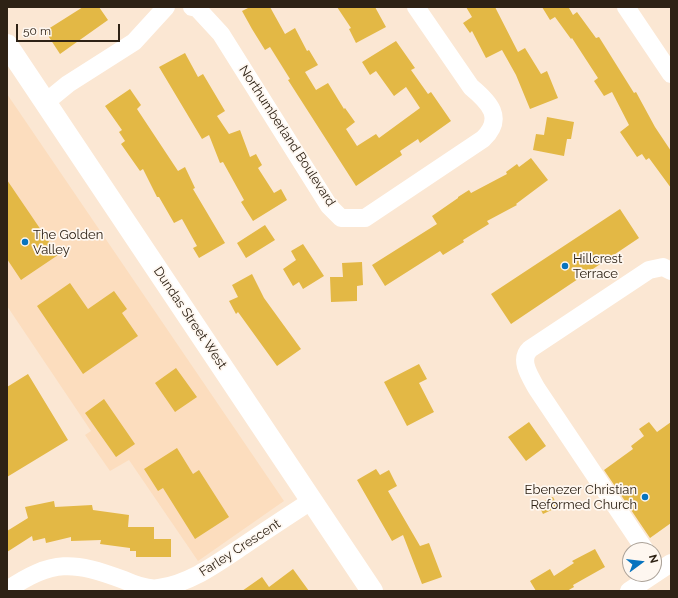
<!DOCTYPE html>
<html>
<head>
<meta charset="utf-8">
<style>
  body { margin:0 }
  #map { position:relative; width:678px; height:598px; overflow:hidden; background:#fbe7d3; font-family:Raleway,sans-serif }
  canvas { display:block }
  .frame { position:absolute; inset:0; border:8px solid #2e2215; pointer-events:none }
  .north { position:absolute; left:622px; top:542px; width:40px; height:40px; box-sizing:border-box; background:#fef7f0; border:1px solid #aba298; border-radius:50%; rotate:75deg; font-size:11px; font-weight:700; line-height:16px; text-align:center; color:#2e2215 }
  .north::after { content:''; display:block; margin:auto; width:14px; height:18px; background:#0774bf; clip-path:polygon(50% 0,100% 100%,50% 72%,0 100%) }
  .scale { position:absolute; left:16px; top:24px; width:104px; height:18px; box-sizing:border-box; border:2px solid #2e2215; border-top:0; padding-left:5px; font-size:12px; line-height:14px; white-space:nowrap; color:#2e2215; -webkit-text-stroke:3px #fef7f0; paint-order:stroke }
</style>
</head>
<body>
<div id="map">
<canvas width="678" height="598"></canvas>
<div class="frame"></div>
<div class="north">N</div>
<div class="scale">50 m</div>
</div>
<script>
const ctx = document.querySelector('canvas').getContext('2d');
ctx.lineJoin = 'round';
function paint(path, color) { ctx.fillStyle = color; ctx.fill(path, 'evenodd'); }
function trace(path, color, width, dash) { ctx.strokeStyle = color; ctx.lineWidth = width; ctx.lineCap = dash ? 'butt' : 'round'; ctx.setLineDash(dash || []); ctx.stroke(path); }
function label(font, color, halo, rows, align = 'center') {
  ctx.font = font + ' Raleway,sans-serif'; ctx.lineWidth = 3.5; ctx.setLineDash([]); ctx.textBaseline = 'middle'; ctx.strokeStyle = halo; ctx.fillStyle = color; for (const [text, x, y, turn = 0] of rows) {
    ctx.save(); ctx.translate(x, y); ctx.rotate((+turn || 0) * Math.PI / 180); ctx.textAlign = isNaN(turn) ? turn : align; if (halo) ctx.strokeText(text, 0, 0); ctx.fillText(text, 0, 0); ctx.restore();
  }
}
const built = new Path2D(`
  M7,94L284,501L198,561L129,460L110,471L85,435L91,431L7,306Z`);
const building = new Path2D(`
  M83,7H99L108,20L60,54L45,31Z
  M250,7H270L285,34L295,28L307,51L309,50L318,65L305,72L316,90L328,83L344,109L345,108L355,122L346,129L357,146L376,134L379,138L420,108L406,87L394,96L376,71L370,75L362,62L396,41L415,68L411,70L428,94L431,92L451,121L420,143L418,139L400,151L402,155L356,186L288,80L290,79L270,47L265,50L252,29L242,11Z
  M337,7H375L386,27L356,43L349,29L351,28Z
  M466,7H495L518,52L525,48L541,74L547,71L558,98L530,109L516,75L502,50L486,58L472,31L470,33L463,23L472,17Z
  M542,7H571L569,8L573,15L577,12L596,38L599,37L634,93L636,92L655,127L671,151V188L649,158L646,160L642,154L637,157L620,132L629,125L612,92L604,96L594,81L598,78L572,38L571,39L555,17L550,20Z
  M185,53L198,77L203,74L225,111L217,116L229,134L240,130L250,157L256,154L262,165L258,168L274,193L281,189L287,200L253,221L241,202L244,200L223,162L220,163L209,135L202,139L159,67Z
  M130,89L141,105L137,109L178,171L185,167L195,188L193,189L225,243L199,258L193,248L197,246L182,219L174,223L159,197H157L143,169L140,171L121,144L125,141L119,132L122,130L105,106Z
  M547,117L574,122L571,139H567L564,156L533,150L536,134L544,135Z
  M531,158L548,180L516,204L517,205L487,221L489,224L463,240L464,242L443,255L440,251L385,286L372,265L437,224L432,216L458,198V197L469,190L471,193L507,174L506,172L517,164L519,167Z
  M7,180L58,255L21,280L7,259Z
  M620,209L639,238L511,324L491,294Z
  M265,225L275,240L246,258L237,243Z
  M303,244L324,276L303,289L299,282L293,286L283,269L296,260L291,251Z
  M362,262L363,285L357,286V301L331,302L330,277H343L342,263Z
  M252,274L264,298L301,349L277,366L238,312L236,314L229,301L238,297L232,285Z
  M70,283L88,309L114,291L127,309L122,313L138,336L83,374L37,306Z
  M419,364L427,379L419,383L434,412L407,426L384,382Z
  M176,368L197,397L175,412L155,383Z
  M28,374L68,440L7,477V387Z
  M104,399L135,444L116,457L85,413Z
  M529,422L546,446L526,461L508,437Z
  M649,422L657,432L671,422V523L650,538L604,470L633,449L631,446L644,436L639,429Z
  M177,448L193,474L199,470L229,517L195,539L163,488L158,491L144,469Z
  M376,469L380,475L389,470L397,486L388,491L420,546L429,543L442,577L422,584L403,535L392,541L357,480Z
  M553,497L558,507L543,514L538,504Z
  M54,501L55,507L92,505L93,510L129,515L128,527H154V539H171V557H136V551H130V548L100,544L101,540L71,541V537L46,543L45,538L33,541L32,536L7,552V531L28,518L25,507Z
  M595,549L605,567L573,585L574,587L567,591H536L530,581L550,569L554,576L574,563L572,561Z
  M293,569L309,591H242L262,577L269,587Z`);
const minor = new Path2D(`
  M192,7L197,8L221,34L329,206L341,218H365L483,139C505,118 489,102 471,87L416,7
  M626,7L671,74
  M46,102L68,84L134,42L166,7
  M645,550L537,389C531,378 518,360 530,349L649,270L663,267L671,271
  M7,590C53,559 73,561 124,580C135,585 147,590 159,588C191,583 216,564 243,546C265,531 288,516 311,501
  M629,591L671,563`);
const major = new Path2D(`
  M7,45L372,591`);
const markers = [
  [25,242,4,"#0774bf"],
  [565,266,4,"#0774bf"],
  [645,497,4,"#0774bf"]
];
const streetNames = [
  ["Northumberland Boulevard",287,136,57],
  ["Dundas Street West",190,318,56],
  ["Farley Crescent",240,548,-33]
];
const poiNames = [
  ["The Golden",33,235],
  ["Valley",33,250],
  ["Hillcrest",573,259],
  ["Terrace",573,274],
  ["Ebenezer Christian",637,490,"right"],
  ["Reformed Church",637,505,"right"]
];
paint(built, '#fcddbe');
paint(building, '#e3b845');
trace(minor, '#fff', 18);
trace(major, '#fff', 22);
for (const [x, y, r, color] of markers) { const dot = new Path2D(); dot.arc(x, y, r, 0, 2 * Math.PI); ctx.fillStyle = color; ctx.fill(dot); trace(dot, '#fef7f0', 1.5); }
label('13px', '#2e2215', '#fef7f0', streetNames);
label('13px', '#2e2215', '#fef7f0', poiNames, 'left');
</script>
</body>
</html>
